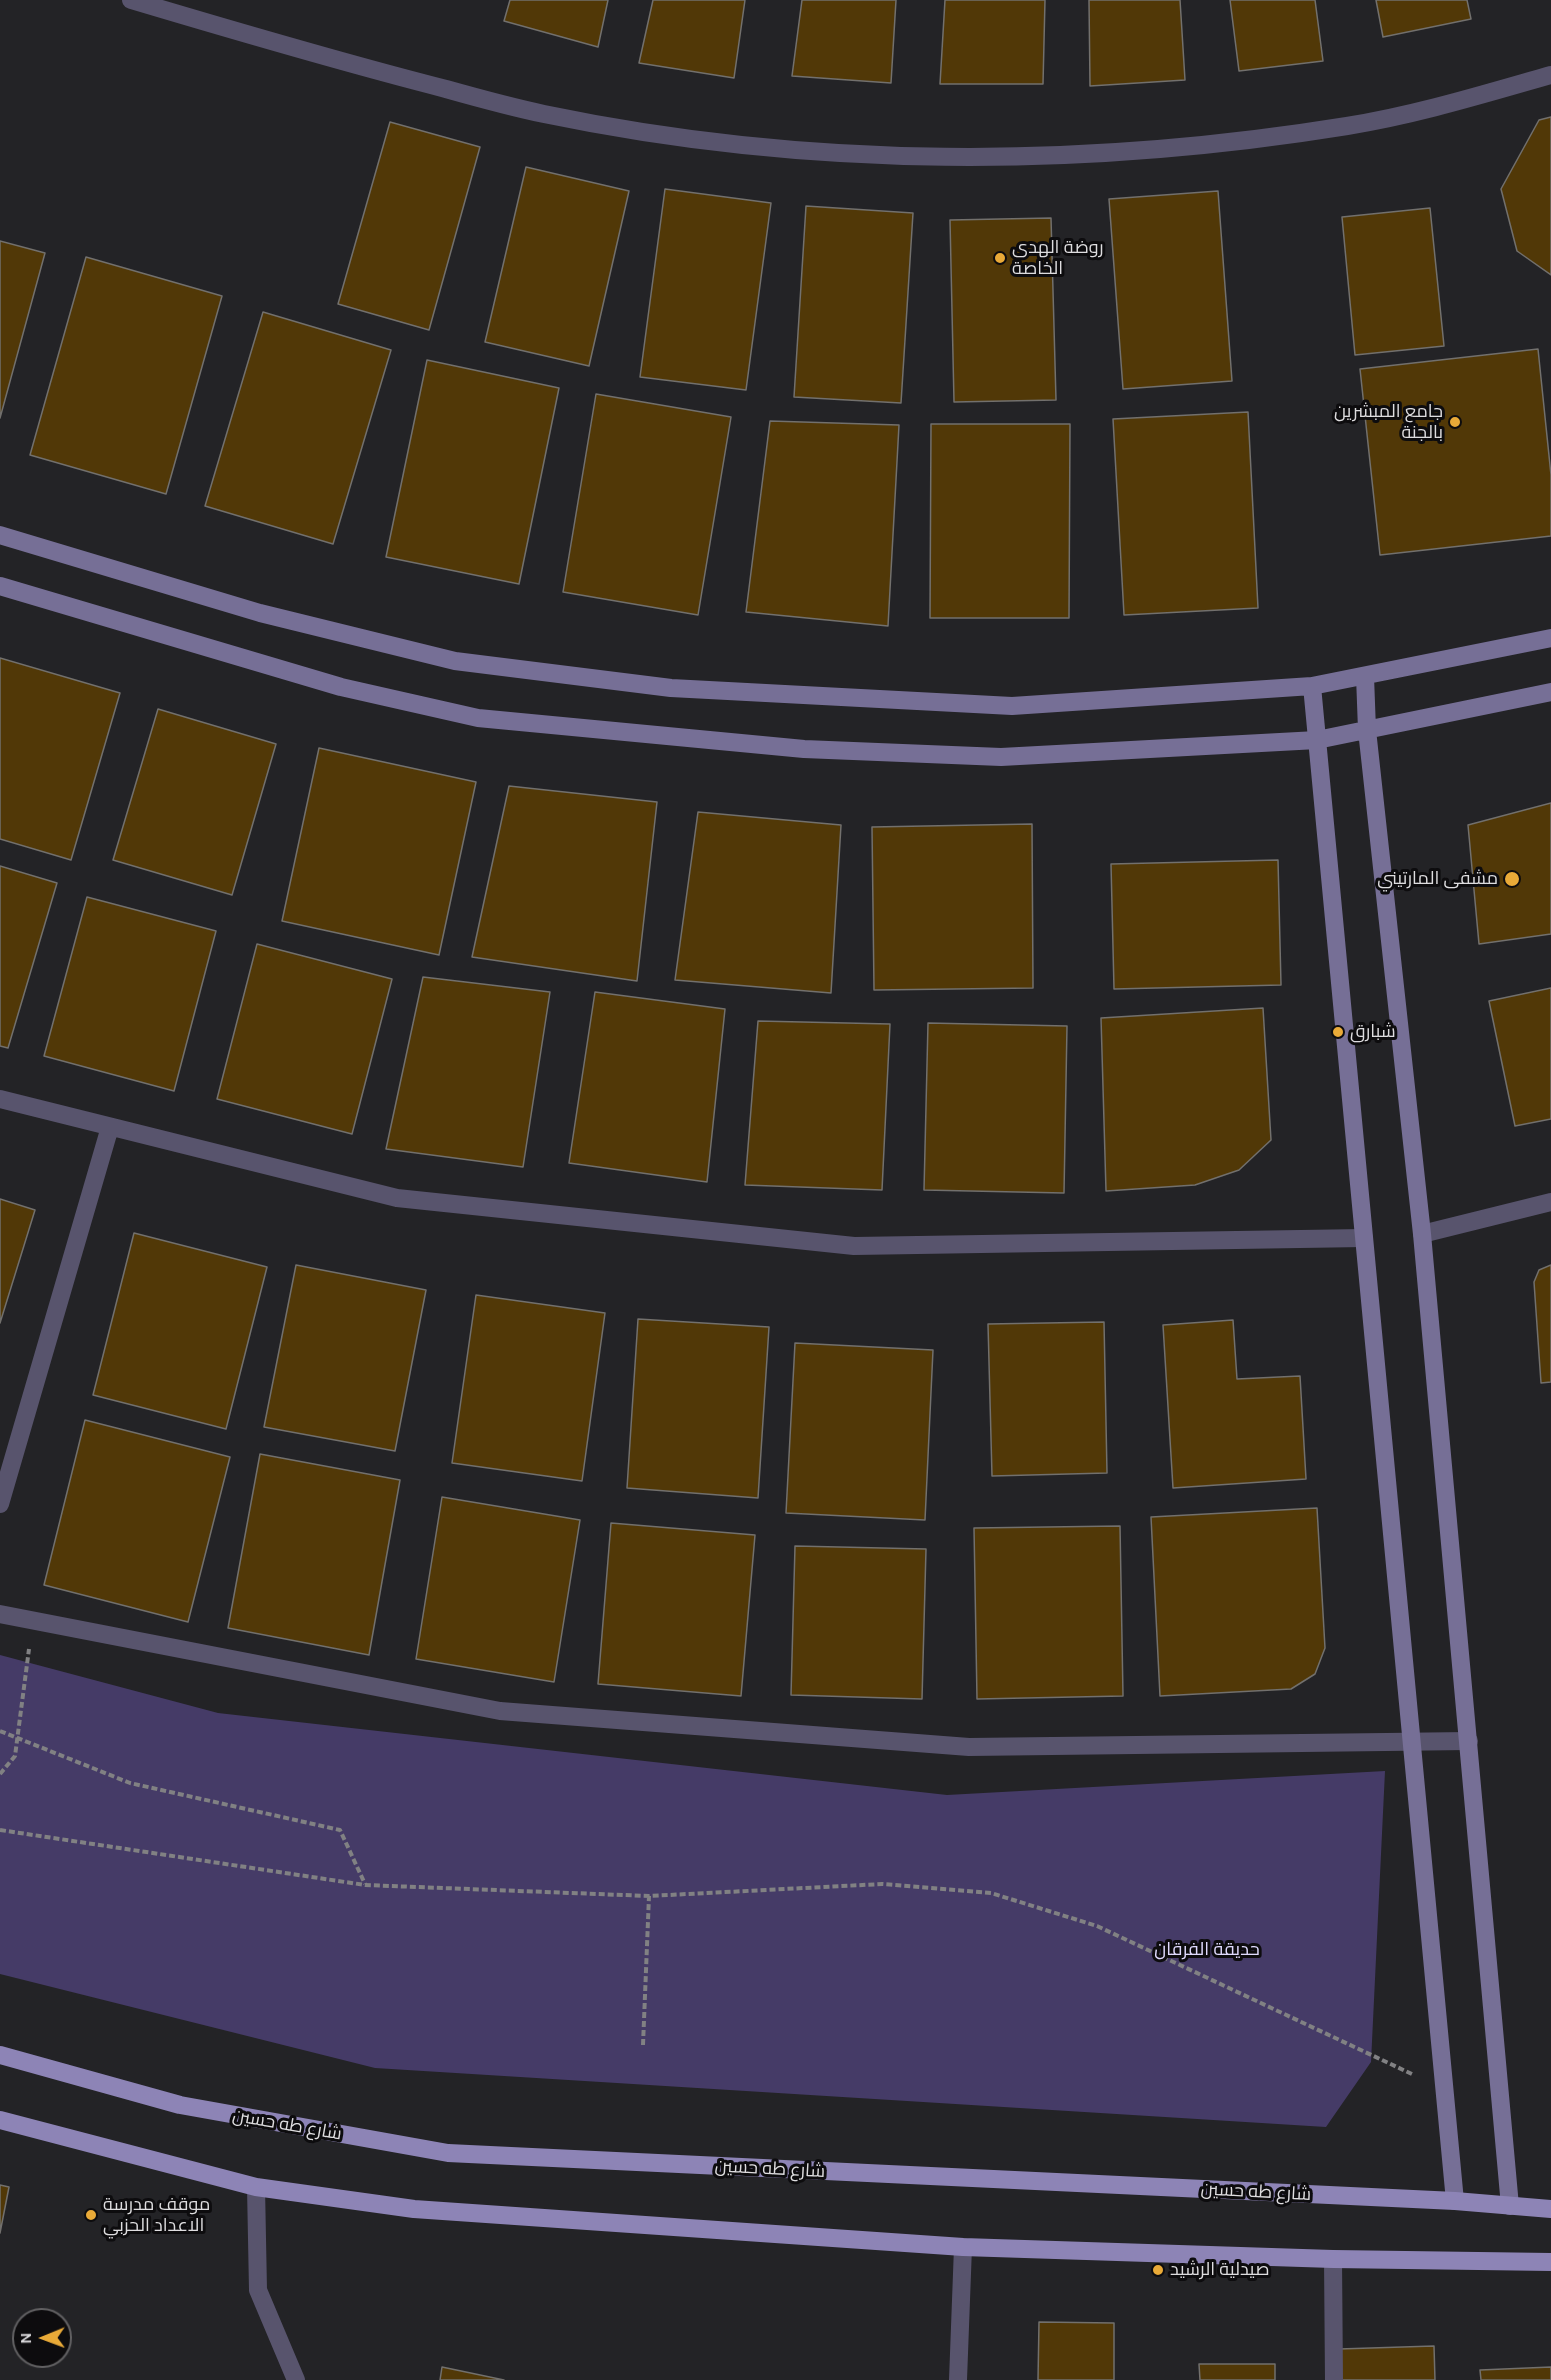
<!DOCTYPE html>
<html>
<head>
<meta charset="utf-8">
<style>
  body { margin:0 }
  #map { position:relative; width:1551px; height:2380px; overflow:hidden; background:#232326; font-family:Karla,sans-serif }
  canvas { display:block }
  .north { position:absolute; left:12px; top:2308px; width:60px; height:60px; box-sizing:border-box; background:#0d0c0e; border:2px solid #616062; border-radius:50%; rotate:269deg; font-size:16px; font-weight:700; line-height:24px; text-align:center; color:#dedddf }
  .north::after { content:''; display:block; margin:auto; width:21px; height:27px; background:#e9aa38; clip-path:polygon(50% 0,100% 100%,50% 72%,0 100%) }
</style>
</head>
<body>
<div id="map">
<canvas width="1551" height="2380"></canvas>
<div class="north">N</div>
</div>
<script>
const ctx = document.querySelector('canvas').getContext('2d');
ctx.lineJoin = 'round';
function paint(path, color) { ctx.fillStyle = color; ctx.fill(path, 'evenodd'); }
function trace(path, color, width, dash) { ctx.strokeStyle = color; ctx.lineWidth = width; ctx.lineCap = dash ? 'butt' : 'round'; ctx.setLineDash(dash || []); ctx.stroke(path); }
function label(font, color, halo, rows, align = 'center') {
  ctx.font = font + ' Karla,Cairo,sans-serif'; ctx.lineWidth = 6; ctx.setLineDash([]); ctx.textBaseline = 'middle'; ctx.strokeStyle = halo; ctx.fillStyle = color; for (const [text, x, y, turn = 0] of rows) {
    ctx.save(); ctx.translate(x, y); ctx.rotate((+turn || 0) * Math.PI / 180); ctx.textAlign = isNaN(turn) ? turn : align; if (halo) ctx.strokeText(text, 0, 0); ctx.fillText(text, 0, 0); ctx.restore();
  }
}
const green = new Path2D(`
  M0,1655L218,1713L947,1795L1385,1771L1371,2062L1326,2127L375,2068L0,1974Z`);
const building = new Path2D(`
  M510,0H608L598,47L504,21Z
  M653,0H745L734,78L639,63Z
  M802,0H896L891,83L792,76Z
  M945,0H1045L1043,84H940Z
  M1089,0H1180L1185,80L1090,86Z
  M1230,0H1315L1323,61L1239,71Z
  M1376,0H1467L1471,19L1383,37Z
  M1551,117V275L1517,251L1501,189L1539,120Z
  M390,122L480,147L429,330L338,304Z
  M526,167L629,191L589,366L485,342Z
  M665,189L771,203L746,390L640,377Z
  M1218,191L1232,381L1123,389L1109,199Z
  M806,206L913,213L901,403L794,397Z
  M1430,208L1444,346L1355,355L1342,217Z
  M1051,218L1056,400L954,402L950,220Z
  M0,241L45,253L0,418Z
  M86,257L222,296L166,494L30,455Z
  M263,312L391,350L333,544L205,506Z
  M1538,349L1551,475V536L1380,555L1360,369Z
  M427,360L559,388L519,584L386,557Z
  M596,394L731,417L698,615L563,592Z
  M1248,412L1258,608L1124,615L1113,419Z
  M770,421L899,425L888,626L746,612Z
  M931,424H1070L1069,618H930Z
  M0,658L120,693L71,860L0,839Z
  M158,709L276,744L232,895L113,860Z
  M319,748L476,782L439,955L282,921Z
  M509,786L657,802L637,981L472,957Z
  M1551,803V934L1479,944L1468,825Z
  M698,812L841,825L831,993L675,980Z
  M1032,824L1033,988L874,990L872,827Z
  M1278,860L1281,985L1114,989L1111,864Z
  M0,866L57,883L8,1048L0,1046Z
  M87,897L216,931L174,1091L44,1056Z
  M257,944L392,979L352,1134L217,1099Z
  M423,977L550,992L523,1167L386,1149Z
  M1551,988V1119L1515,1126L1489,1001Z
  M595,992L725,1009L707,1182L569,1163Z
  M1263,1008L1271,1140L1239,1170L1195,1185L1106,1191L1101,1018Z
  M758,1021L890,1024L882,1190L745,1185Z
  M928,1023L1067,1026L1064,1193L924,1190Z
  M0,1199L35,1210L0,1323Z
  M134,1233L267,1267L226,1429L93,1395Z
  M296,1265L426,1290L395,1451L264,1427Z
  M1551,1265V1382L1541,1383L1534,1282L1539,1270Z
  M476,1295L605,1313L582,1481L452,1463Z
  M638,1319L769,1327L758,1498L627,1488Z
  M1233,1320L1237,1379L1300,1376L1306,1479L1173,1488L1163,1325Z
  M1104,1322L1107,1473L992,1476L988,1324Z
  M795,1343L933,1350L925,1520L786,1513Z
  M85,1420L230,1457L188,1622L44,1585Z
  M260,1454L400,1480L369,1655L228,1628Z
  M442,1497L580,1520L554,1682L416,1659Z
  M1317,1508L1325,1648L1315,1674L1291,1689L1160,1696L1151,1517Z
  M611,1523L755,1535L741,1696L598,1684Z
  M1120,1526L1123,1696L977,1699L974,1528Z
  M795,1546L926,1549L922,1699L791,1695Z
  M0,2185L9,2187L0,2233Z
  M1039,2322L1114,2323V2380H1038Z
  M1434,2346L1435,2380H1341L1339,2349Z
  M1199,2364H1275V2380H1200Z
  M442,2367L504,2380H440Z
  M1551,2367V2380H1481L1480,2370Z`);
const path = new Path2D(`
  M0,1731L130,1783L340,1830L365,1884
  M0,1774L15,1756L29,1649
  M0,1830L365,1885L649,1896L882,1884L991,1893L1097,1926L1414,2075
  M643,2045L649,1896`);
const lane = new Path2D(`
  M256,2187L258,2290L296,2380`);
const street = new Path2D(`
  M131,0C235,31 340,62 446,89C478,98 511,107 544,114C808,169 1081,169 1347,126C1416,115 1484,94 1551,75
  M0,1099L397,1198L854,1246L1364,1238
  M1422,1234L1551,1202
  M0,1504L110,1127
  M0,1614L500,1711L969,1747L1469,1741
  M1333,2259L1334,2380
  M958,2380L963,2247`);
const secondary = new Path2D(`
  M0,535L260,613L455,661L671,688L1012,706L1312,686L1551,638
  M0,586L341,687L478,718L804,749L1001,757L1317,740L1551,692
  M1365,676L1367,730L1422,1234L1510,2206
  M1312,686L1455,2201`);
const primary = new Path2D(`
  M0,2055L180,2105L448,2153L1455,2201L1551,2209
  M0,2120L256,2187L414,2209L963,2247L1333,2259L1551,2262`);
const markers = [
  [1000,258,6,"#e9aa38"],
  [1455,422,6,"#e9aa38"],
  [1512,879,8,"#e9aa38"],
  [1338,1032,6,"#e9aa38"],
  [91,2215,6,"#e9aa38"],
  [1158,2270,6,"#e9aa38"]
];
const poiNames = [
  ["روضة الهدى",1012,248],
  ["الخاصة",1012,269],
  ["جامع المبشرين",1443,412,"right"],
  ["بالجنة",1443,433,"right"],
  ["مشفى المارتيني",1498,879,"right"],
  ["شبارق",1350,1032],
  ["موقف مدرسة",103,2205],
  ["الاعداد الحزبي",103,2226],
  ["صيدلية الرشيد",1170,2270]
];
const parkNames = [
  ["حديقة الفرقان",1207,1950]
];
const streetNames = [
  ["شارع طه حسين",287,2125,10],
  ["شارع طه حسين",770,2169,3],
  ["شارع طه حسين",1256,2192,3]
];
paint(green, '#453b67');
paint(building, '#513807');
trace(building, '#72706d', 1.5);
trace(path, '#818183', 4, [6, 3]);
trace(lane, '#58546d', 18);
trace(street, '#58546d', 18);
trace(secondary, '#766f96', 18);
trace(primary, '#8d84b6', 18);
for (const [x, y, r, color] of markers) { const dot = new Path2D(); dot.arc(x, y, r, 0, 2 * Math.PI); ctx.fillStyle = color; ctx.fill(dot); trace(dot, '#0d0c0e', 2); }
label('18px', '#dedddf', '#0d0c0e', poiNames, 'left');
label('18px', '#e0dafd', '#0d0c0e', parkNames);
label('18px', '#dedddf', '#0d0c0e', streetNames);
</script>
</body>
</html>
